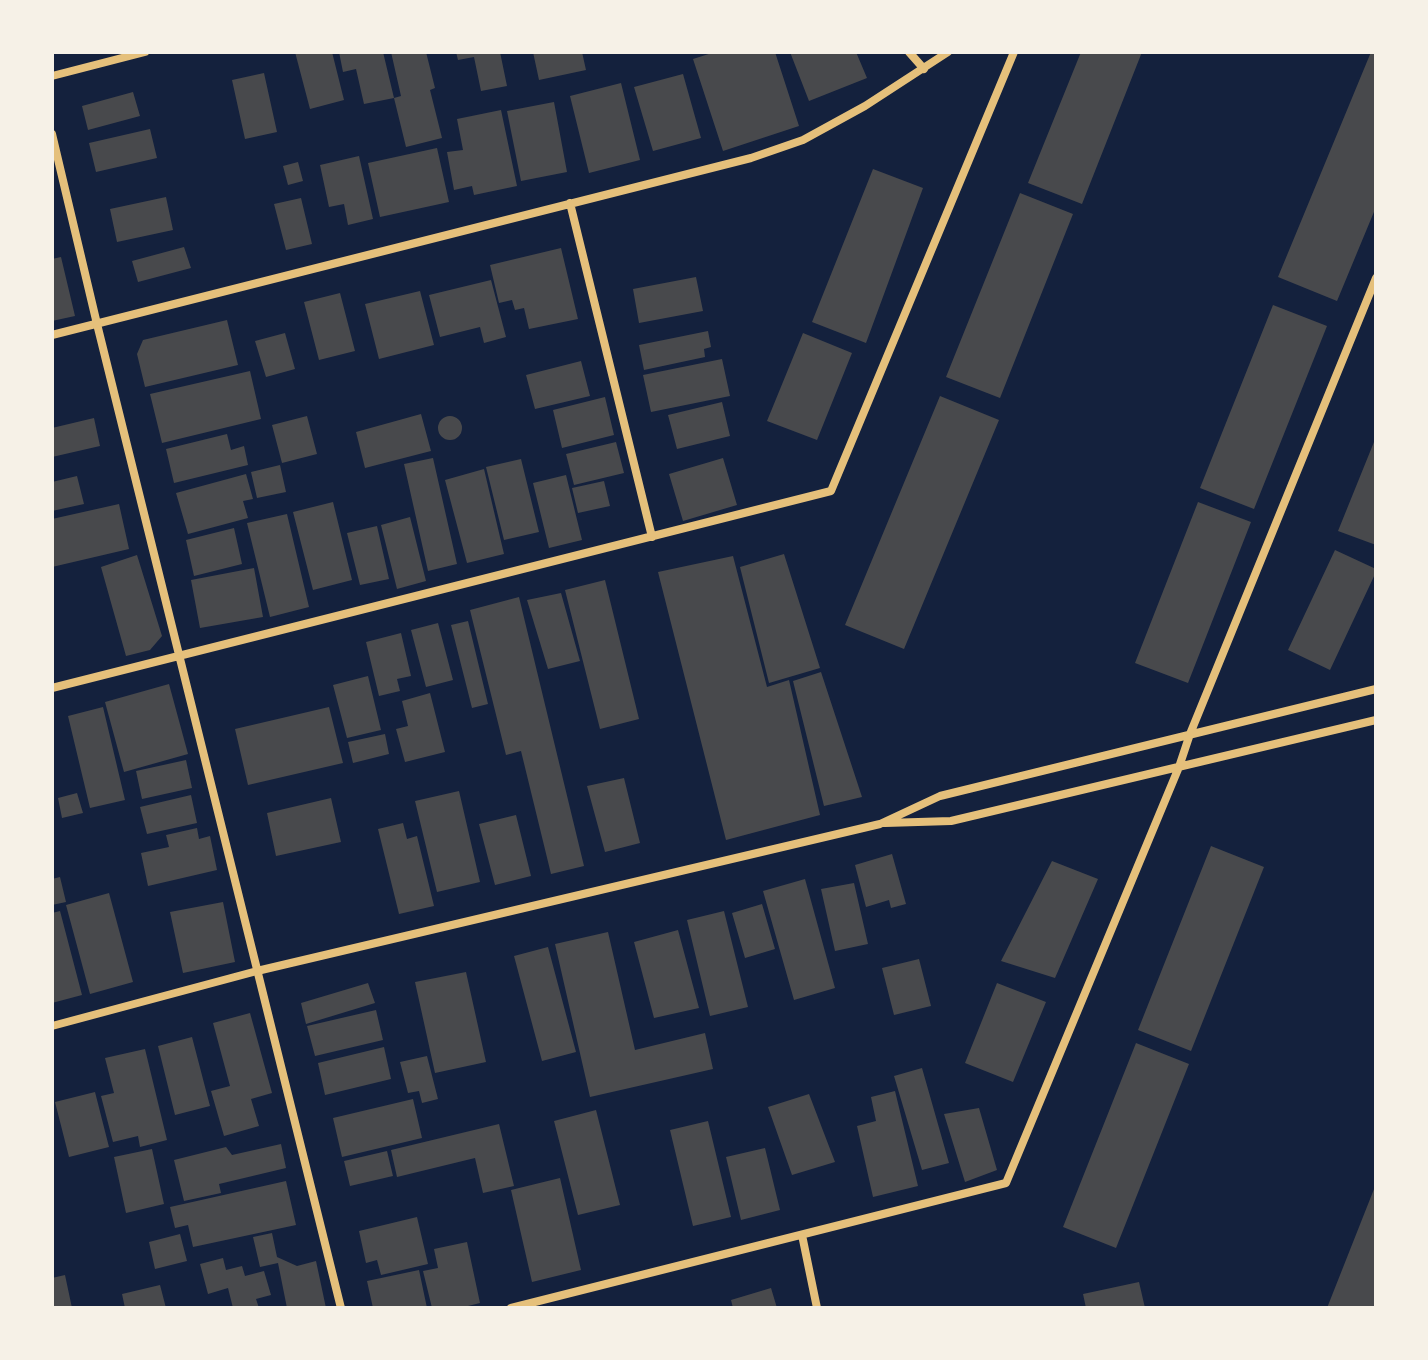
<!DOCTYPE html>
<html>
<head>
<meta charset="utf-8">
<style>
  body { margin:0 }
  #map { position:relative; width:1428px; height:1360px; overflow:hidden; background:#14213d; font-family:"Space Grotesk",sans-serif }
  canvas { display:block }
  .frame { position:absolute; inset:0; border:54px solid #f6f1e7; pointer-events:none }
</style>
</head>
<body>
<div id="map">
<canvas width="1428" height="1360"></canvas>
<div class="frame"></div>
</div>
<script>
const ctx = document.querySelector('canvas').getContext('2d');
ctx.lineJoin = 'round';
function paint(path, color) { ctx.fillStyle = color; ctx.fill(path, 'evenodd'); }
function trace(path, color, width, dash) { ctx.strokeStyle = color; ctx.lineWidth = width; ctx.lineCap = dash ? 'butt' : 'round'; ctx.setLineDash(dash || []); ctx.stroke(path); }
const building = new Path2D(`
  M295,52H332L344,100L310,109Z
  M339,52H383L394,98L364,104L356,69L343,72Z
  M391,52H426L435,88L430,90L442,138L406,147L394,98L401,96Z
  M456,52H500L507,86L481,91L474,57L458,60Z
  M533,52H582L586,70L539,80Z
  M715,52H775L799,126L723,151L693,59Z
  M790,52H856L867,78L809,101Z
  M1081,52H1142L1082,204L1028,183Z
  M1371,52H1376V207L1337,301L1278,277Z
  M264,73L277,132L245,139L232,80Z
  M683,74L701,138L653,151L634,87Z
  M621,83L640,160L589,173L570,96Z
  M133,92L140,116L88,130L82,106Z
  M554,102L567,172L521,181L507,111Z
  M501,110L517,186L474,195L472,186L454,190L447,152L463,150L457,119Z
  M150,129L157,158L96,172L89,143Z
  M437,148L449,202L380,217L368,163Z
  M359,156L373,219L348,225L344,204L329,207L320,165Z
  M298,162L303,181L288,185L283,166Z
  M873,169L923,188L866,343L812,322Z
  M1020,193L1073,214L1000,398L946,377Z
  M166,197L173,230L117,242L110,209Z
  M301,198L312,244L286,250L274,204Z
  M184,247L191,268L138,282L132,261Z
  M561,248L578,319L529,329L524,308L515,310L512,300L499,303L490,265Z
  M61,257L75,316L52,321V259Z
  M696,277L703,311L639,323L633,289Z
  M491,280L506,337L484,343L480,327L440,337L429,295Z
  M420,291L434,345L379,359L365,304Z
  M340,293L355,351L319,360L304,302Z
  M1273,305L1327,326L1254,509L1200,488Z
  M227,320L238,365L145,387L137,354L143,340Z
  M708,331L711,347L704,349L705,357L644,370L639,345Z
  M285,333L295,369L266,377L255,341Z
  M803,333L852,353L817,440L767,421Z
  M722,359L730,396L651,412L643,375Z
  M581,361L590,396L535,409L526,375Z
  M250,371L261,419L162,443L150,394Z
  M940,396L999,420L904,649L845,625Z
  M605,397L614,435L562,448L553,410Z
  M722,402L730,436L677,449L668,415Z
  M421,414L431,451L365,468L356,432Z
  M438 428a12 12 0 1 1 24 0a12 12 0 1 1-24 0Z
  M307,416L317,454L282,463L272,425Z
  M94,418L100,446L52,457V428Z
  M227,434L231,450L244,446L248,465L174,483L166,449Z
  M1376,437V545L1338,531Z
  M616,442L624,473L574,485L566,454Z
  M433,458L457,564L428,571L404,464Z
  M723,458L737,505L683,521L669,474Z
  M521,459L539,532L504,540L486,467Z
  M280,465L286,492L257,498L251,472Z
  M484,469L504,554L467,563L445,480Z
  M246,474L253,499L243,501L248,518L188,534L176,493Z
  M566,475L582,540L549,548L533,483Z
  M77,476L84,504L52,511V482Z
  M604,481L610,506L578,513L572,488Z
  M333,502L352,580L313,590L293,512Z
  M1198,502L1251,522L1188,683L1135,663Z
  M119,504L129,549L52,567V519Z
  M287,514L309,607L270,617L247,523Z
  M410,517L426,581L397,589L381,525Z
  M377,526L389,579L360,585L347,533Z
  M234,528L242,564L194,576L186,540Z
  M1335,550L1376,569V572L1330,670L1288,650Z
  M784,554L820,668L769,683L740,567Z
  M137,555L162,636L150,650L126,656L101,567Z
  M733,556L767,687L789,680L820,815L726,840L658,572Z
  M254,568L263,617L200,628L191,580Z
  M605,580L639,719L600,729L565,590Z
  M561,593L580,661L548,669L527,600Z
  M519,597L584,866L551,874L521,751L506,755L470,610Z
  M468,621L488,704L472,708L451,625Z
  M438,623L453,680L426,687L411,630Z
  M401,633L411,676L397,679L400,691L379,696L366,642Z
  M821,672L862,797L824,806L793,681Z
  M368,676L381,730L347,738L333,685Z
  M169,684L188,754L124,772L105,702Z
  M430,693L445,752L405,762L396,729L408,726L402,701Z
  M103,707L125,800L90,808L68,716Z
  M329,707L343,763L248,785L235,729Z
  M385,734L389,754L353,763L348,742Z
  M186,760L192,788L142,799L136,771Z
  M624,778L640,843L605,852L587,786Z
  M459,791L480,882L437,892L415,801Z
  M77,793L83,813L62,818L58,798Z
  M191,795L197,823L147,834L140,807Z
  M331,798L341,842L276,856L267,813Z
  M516,815L531,876L495,885L479,824Z
  M403,823L407,839L417,836L434,906L399,914L378,829Z
  M197,828L199,839L210,836L217,870L148,886L141,853L169,847L166,835Z
  M1211,846L1264,867L1191,1051L1138,1030Z
  M892,854L906,904L891,908L889,900L866,907L855,865Z
  M1052,861L1098,879L1055,978L1001,961Z
  M60,877L66,902L52,905V879Z
  M805,879L835,988L794,1000L763,891Z
  M854,883L868,944L835,951L821,889Z
  M109,893L133,982L90,994L66,905Z
  M223,902L235,962L183,973L170,912Z
  M762,904L775,949L745,958L732,913Z
  M60,911L82,995L52,1003V913Z
  M724,911L748,1007L710,1016L687,920Z
  M678,930L699,1008L654,1018L634,942Z
  M608,932L635,1050L705,1033L713,1069L590,1097L555,944Z
  M548,947L576,1052L542,1061L514,956Z
  M919,959L931,1006L894,1015L882,968Z
  M466,972L486,1062L435,1073L415,982Z
  M368,983L375,1003L306,1024L301,1003Z
  M997,983L1046,1002L1013,1082L965,1063Z
  M376,1010L383,1040L315,1056L307,1026Z
  M250,1013L272,1093L251,1099L259,1126L224,1136L211,1091L230,1086L213,1023Z
  M192,1037L210,1106L175,1115L158,1046Z
  M1136,1043L1189,1064L1116,1248L1063,1227Z
  M384,1047L391,1079L325,1095L318,1063Z
  M145,1049L167,1140L140,1147L138,1136L113,1142L101,1096L114,1093L105,1058Z
  M427,1056L438,1099L422,1103L419,1091L408,1093L400,1062Z
  M922,1068L949,1163L922,1170L894,1076Z
  M895,1091L918,1186L873,1197L857,1126L876,1121L871,1097Z
  M95,1092L109,1147L69,1157L55,1102Z
  M809,1094L835,1162L792,1175L768,1107Z
  M413,1099L422,1138L342,1157L333,1118Z
  M979,1108L997,1170L965,1182L944,1114Z
  M596,1110L620,1205L578,1215L554,1121Z
  M708,1121L731,1217L693,1226L670,1130Z
  M499,1124L514,1186L483,1193L475,1158L397,1177L391,1150Z
  M281,1144L286,1168L219,1184L221,1193L184,1201L174,1160L226,1147L232,1155Z
  M765,1148L780,1210L741,1220L726,1157Z
  M152,1149L164,1204L126,1213L114,1157Z
  M387,1151L393,1176L350,1186L344,1161Z
  M560,1178L581,1270L532,1282L511,1190Z
  M286,1181L296,1225L193,1247L188,1225L175,1228L170,1207Z
  M1376,1184V1308H1327Z
  M417,1217L428,1264L381,1275L377,1260L366,1263L359,1231Z
  M272,1233L277,1257L297,1266L316,1261L326,1308H287L278,1263L260,1267L253,1237Z
  M180,1234L187,1261L155,1269L149,1242Z
  M467,1242L480,1303L460,1308H432L423,1271L438,1268L434,1249Z
  M223,1258L226,1270L242,1266L245,1276L264,1271L271,1295L256,1299L259,1308H233L228,1288L208,1294L200,1264Z
  M419,1270L427,1308H373L367,1281Z
  M65,1275L72,1308H52V1278Z
  M1139,1282L1145,1308H1086L1083,1294Z
  M160,1285L166,1308H125L122,1294Z
  M771,1288L777,1308H733L731,1300Z`);
const minor = new Path2D(`
  M909,52L924,69
  M52,76L145,52
  M52,134L97,324L341,1308
  M570,203L652,537
  M52,335L751,158L803,140L865,106L948,52
  M52,688L831,491L1014,52
  M885,823L951,821L1376,720
  M52,1026L257,971L880,824L940,796L1376,689
  M802,1235L817,1308
  M511,1308L1006,1183L1179,767L1190,734L1376,278`);
paint(building, '#48494c');
trace(minor, '#e5c07b', 8);
</script>
</body>
</html>
